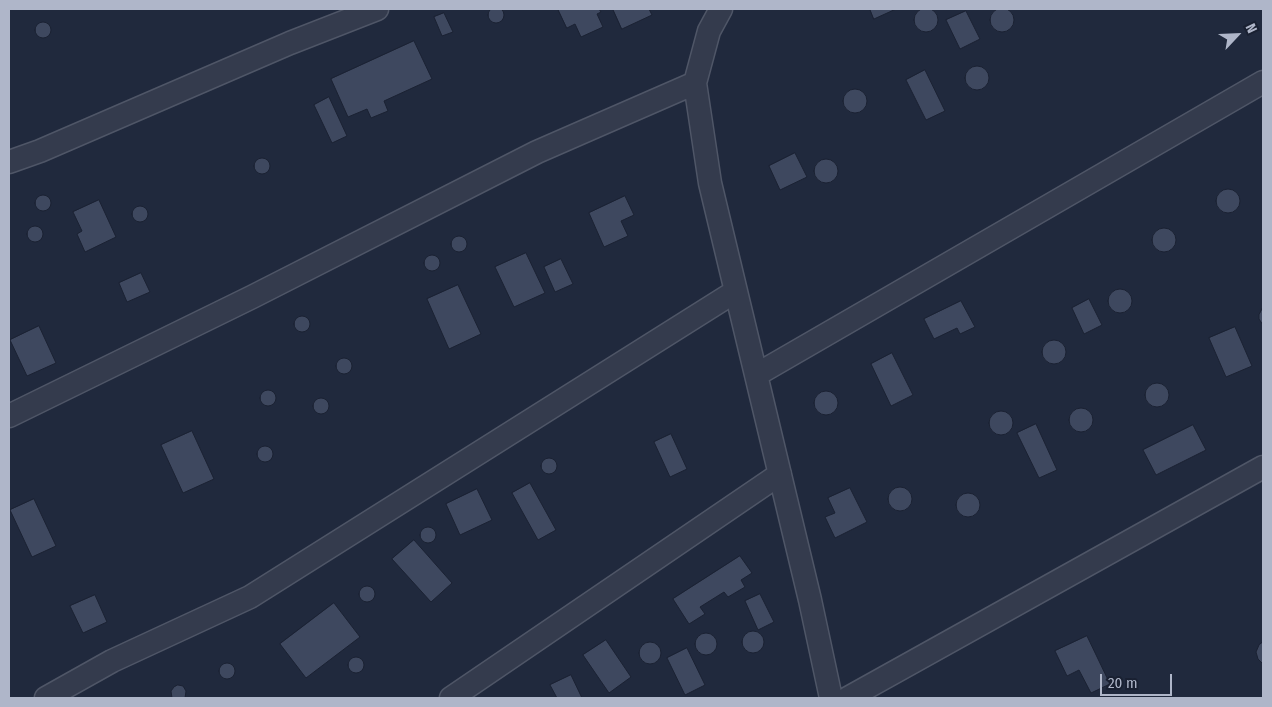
<!DOCTYPE html>
<html>
<head>
<meta charset="utf-8">
<style>
  body { margin:0 }
  #map { position:relative; width:1272px; height:707px; overflow:hidden; background:#20293d; font-family:"Fira Sans Condensed",sans-serif }
  canvas { display:block }
  .frame { position:absolute; inset:0; border:10px solid #afb6c9; pointer-events:none }
  .north { position:absolute; left:1212px; top:10px; width:50px; height:50px; -webkit-text-stroke:4px #192031; paint-order:stroke; rotate:65deg; font-size:14px; font-weight:700; line-height:20px; text-align:center; color:#afb6c9 }
  .north::after { content:''; display:block; margin:auto; width:18px; height:22px; background:#afb6c9; clip-path:polygon(50% 0,100% 100%,50% 72%,0 100%) }
  .scale { position:absolute; left:1100px; top:674px; width:72px; height:22px; box-sizing:border-box; border:2px solid #afb6c9; border-top:0; padding-left:6px; font-size:15px; line-height:18px; white-space:nowrap; color:#afb6c9; -webkit-text-stroke:4px #192031; paint-order:stroke }
</style>
</head>
<body>
<div id="map">
<canvas width="1272" height="707"></canvas>
<div class="frame"></div>
<div class="north">N</div>
<div class="scale">20 m</div>
</div>
<script>
const ctx = document.querySelector('canvas').getContext('2d');
ctx.lineJoin = 'round';
function paint(path, color) { ctx.fillStyle = color; ctx.fill(path, 'evenodd'); }
function trace(path, color, width, dash) { ctx.strokeStyle = color; ctx.lineWidth = width; ctx.lineCap = dash ? 'butt' : 'round'; ctx.setLineDash(dash || []); ctx.stroke(path); }
const building = new Path2D(`
  M488 15a8 8 0 1 1 16 0a8 8 0 1 1-16 0Z
  M990 20a12 12 0 1 1 24 0a12 12 0 1 1-24 0Z
  M914 20a12 12 0 1 1 24 0a12 12 0 1 1-24 0Z
  M558,9H599L601,12L597,14L603,27L581,37L575,24L567,28Z
  M613,9H649L652,15L622,29Z
  M870,9H896L874,19Z
  M966,11L980,39L960,49L946,20Z
  M444,13L453,32L442,36L434,17Z
  M35 30a8 8 0 1 1 16 0a8 8 0 1 1-16 0Z
  M414,41L432,79L384,101L388,111L371,118L367,109L348,117L331,79Z
  M965 78a12 12 0 1 1 24 0a12 12 0 1 1-24 0Z
  M925,70L945,111L926,120L906,80Z
  M843 101a12 12 0 1 1 24 0a12 12 0 1 1-24 0Z
  M329,97L347,136L332,143L314,105Z
  M795,153L807,177L780,190L769,166Z
  M254 166a8 8 0 1 1 16 0a8 8 0 1 1-16 0Z
  M814 171a12 12 0 1 1 24 0a12 12 0 1 1-24 0Z
  M1216 201a12 12 0 1 1 24 0a12 12 0 1 1-24 0Z
  M35 203a8 8 0 1 1 16 0a8 8 0 1 1-16 0Z
  M625,196L634,215L621,221L628,236L604,247L589,213Z
  M99,200L116,237L85,252L77,234L82,231L73,212Z
  M132 214a8 8 0 1 1 16 0a8 8 0 1 1-16 0Z
  M27 234a8 8 0 1 1 16 0a8 8 0 1 1-16 0Z
  M1152 240a12 12 0 1 1 24 0a12 12 0 1 1-24 0Z
  M451 244a8 8 0 1 1 16 0a8 8 0 1 1-16 0Z
  M526,253L545,293L514,307L495,267Z
  M424 263a8 8 0 1 1 16 0a8 8 0 1 1-16 0Z
  M561,259L573,284L555,292L544,267Z
  M141,273L150,292L127,302L119,283Z
  M458,285L481,334L449,349L427,299Z
  M1108 301a12 12 0 1 1 24 0a12 12 0 1 1-24 0Z
  M1089,299L1102,325L1084,334L1072,308Z
  M961,301L975,327L960,334L957,328L934,339L924,319Z
  M1263,307V325L1259,319V315Z
  M294 324a8 8 0 1 1 16 0a8 8 0 1 1-16 0Z
  M39,326L56,363L27,376L10,340Z
  M1235,327L1252,366L1226,377L1209,338Z
  M1042 352a12 12 0 1 1 24 0a12 12 0 1 1-24 0Z
  M892,353L913,395L891,406L871,364Z
  M336 366a8 8 0 1 1 16 0a8 8 0 1 1-16 0Z
  M1145 395a12 12 0 1 1 24 0a12 12 0 1 1-24 0Z
  M260 398a8 8 0 1 1 16 0a8 8 0 1 1-16 0Z
  M814 403a12 12 0 1 1 24 0a12 12 0 1 1-24 0Z
  M313 406a8 8 0 1 1 16 0a8 8 0 1 1-16 0Z
  M1069 420a12 12 0 1 1 24 0a12 12 0 1 1-24 0Z
  M989 423a12 12 0 1 1 24 0a12 12 0 1 1-24 0Z
  M1036,424L1057,470L1039,478L1017,433Z
  M1193,425L1206,450L1156,475L1143,450Z
  M192,431L214,479L183,493L161,445Z
  M671,434L687,469L670,477L654,442Z
  M257 454a8 8 0 1 1 16 0a8 8 0 1 1-16 0Z
  M541 466a8 8 0 1 1 16 0a8 8 0 1 1-16 0Z
  M530,483L556,530L538,540L512,493Z
  M888 499a12 12 0 1 1 24 0a12 12 0 1 1-24 0Z
  M850,488L867,522L835,538L825,517L835,513L828,498Z
  M477,489L492,520L460,535L446,504Z
  M956 505a12 12 0 1 1 24 0a12 12 0 1 1-24 0Z
  M34,499L56,546L32,557L10,510Z
  M420 535a8 8 0 1 1 16 0a8 8 0 1 1-16 0Z
  M414,540L452,583L431,602L392,559Z
  M740,556L752,573L741,580L745,587L728,597L724,592L700,607L705,614L689,624L673,599Z
  M359 594a8 8 0 1 1 16 0a8 8 0 1 1-16 0Z
  M760,594L774,622L758,630L745,601Z
  M95,595L107,622L83,633L70,606Z
  M334,603L360,637L306,678L280,644Z
  M742 642a11 11 0 1 1 22 0a11 11 0 1 1-22 0Z
  M695 644a11 11 0 1 1 22 0a11 11 0 1 1-22 0Z
  M1087,636L1110,684L1091,693L1079,670L1067,676L1055,651Z
  M606,640L631,677L609,693L583,655Z
  M639 653a11 11 0 1 1 22 0a11 11 0 1 1-22 0Z
  M1263,642V664L1258,659L1256,652L1259,645Z
  M687,648L705,685L685,695L667,658Z
  M348 665a8 8 0 1 1 16 0a8 8 0 1 1-16 0Z
  M219 671a8 8 0 1 1 16 0a8 8 0 1 1-16 0Z
  M571,675L582,698H557L550,685Z
  M178,685L183,686L186,691L185,698H172L171,691L174,687Z`);
const street = new Path2D(`
  M721,9L709,31L695,83L710,183L810,600L831,698
  M9,162L40,151L290,43L377,9
  M756,375L1263,82
  M9,416L252,297L537,152L695,83
  M46,698L112,661L250,597L736,291
  M451,698L780,474
  M848,698L1263,467`);
paint(building, '#3e485f');
trace(building, '#1b2233', 1);
trace(street, '#4f5667', 25);
trace(street, '#343b4d', 22);
</script>
</body>
</html>
